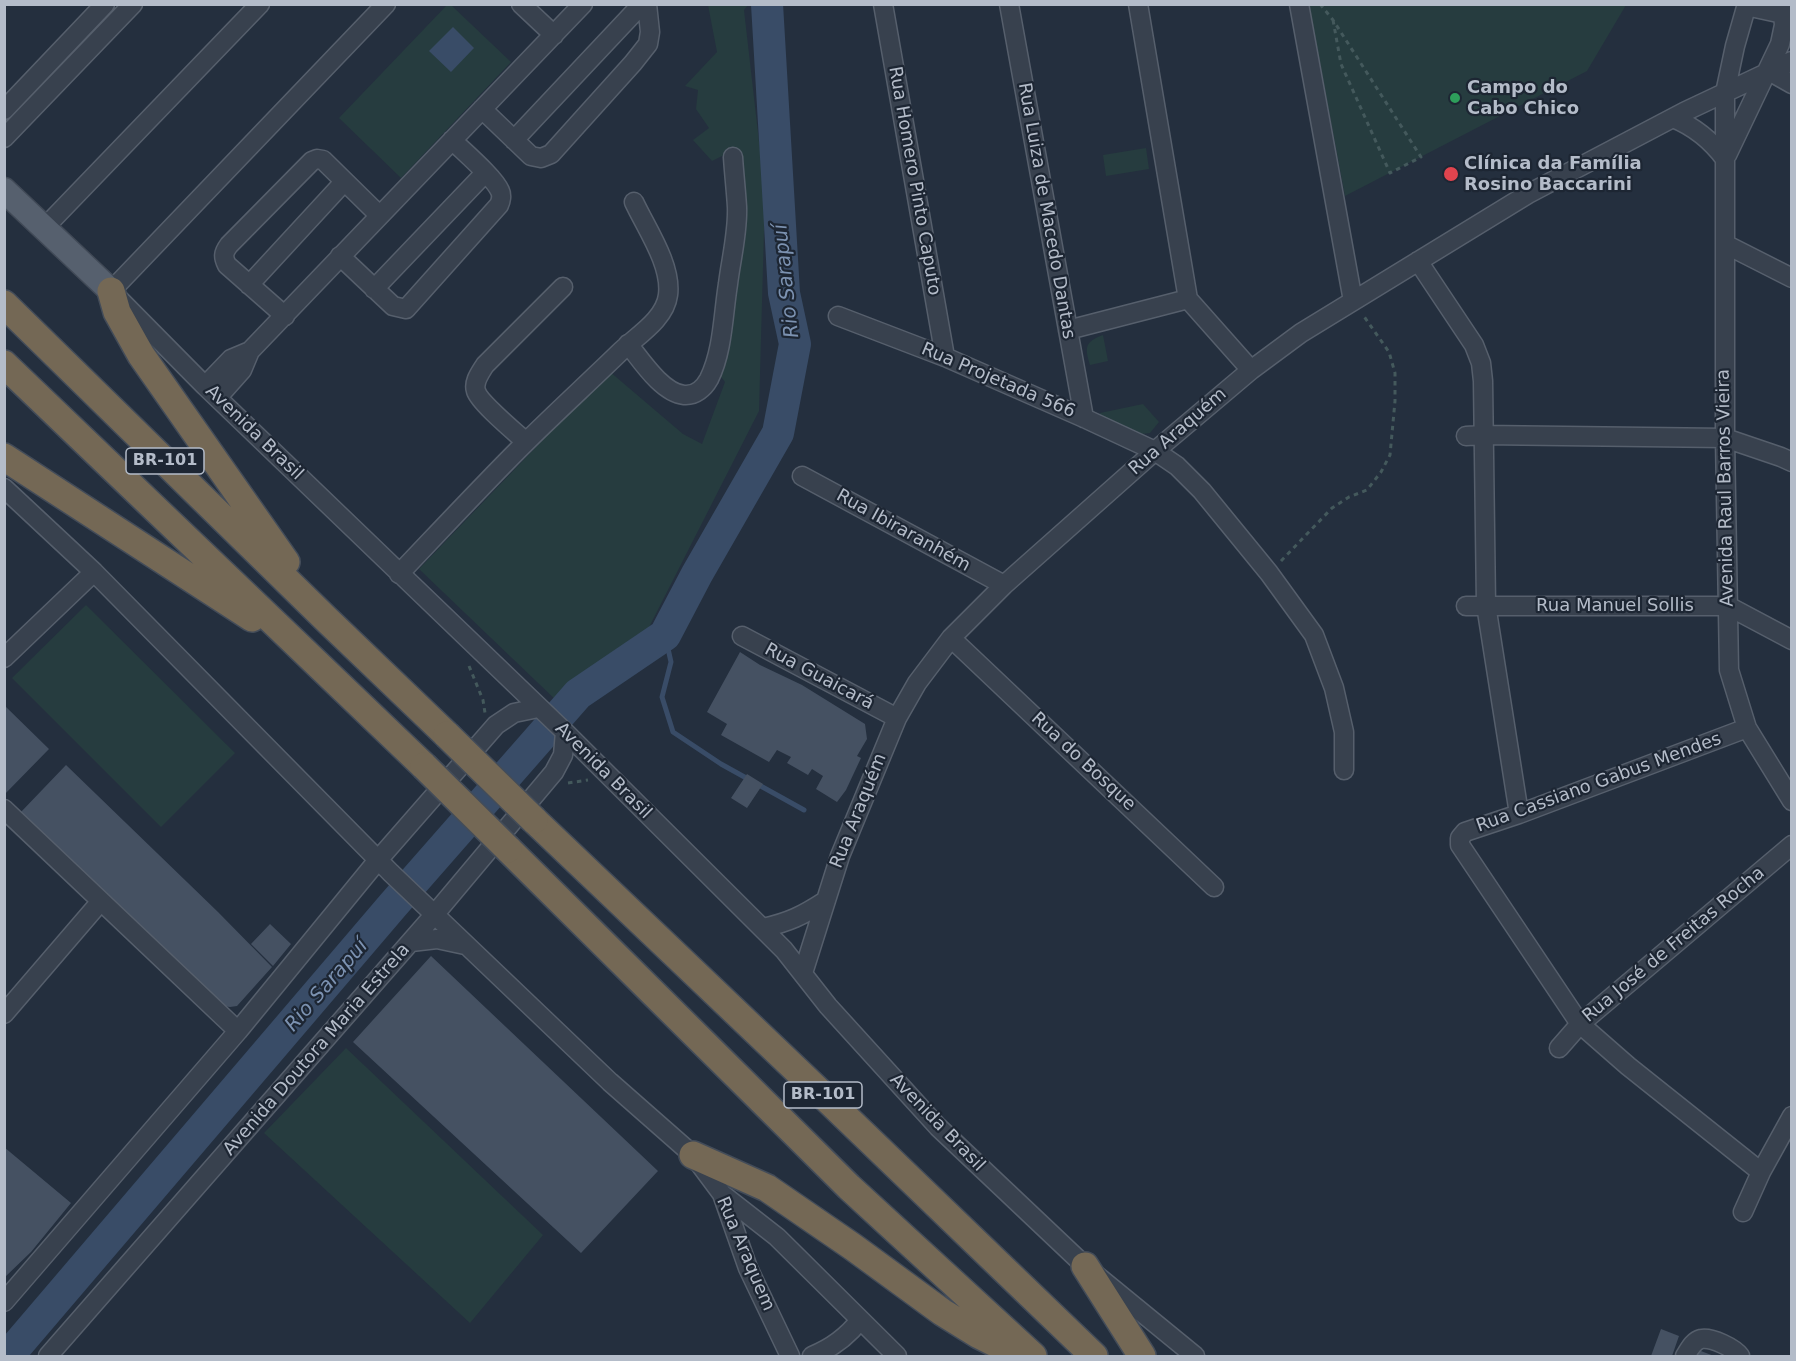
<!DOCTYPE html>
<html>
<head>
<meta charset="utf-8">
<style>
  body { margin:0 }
  #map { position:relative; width:1796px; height:1361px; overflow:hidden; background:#242f3e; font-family:"DejaVu Sans",sans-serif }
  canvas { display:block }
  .frame { position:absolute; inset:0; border:6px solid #b4bcc9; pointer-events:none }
</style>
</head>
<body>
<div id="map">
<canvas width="1796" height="1361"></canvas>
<div class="frame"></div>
</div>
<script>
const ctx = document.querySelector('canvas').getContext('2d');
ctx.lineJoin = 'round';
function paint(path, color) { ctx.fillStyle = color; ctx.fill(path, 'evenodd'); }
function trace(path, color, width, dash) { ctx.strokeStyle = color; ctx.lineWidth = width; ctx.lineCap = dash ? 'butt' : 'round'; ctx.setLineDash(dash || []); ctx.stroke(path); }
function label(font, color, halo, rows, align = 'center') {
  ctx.font = font + ' "DejaVu Sans",sans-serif'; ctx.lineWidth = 4.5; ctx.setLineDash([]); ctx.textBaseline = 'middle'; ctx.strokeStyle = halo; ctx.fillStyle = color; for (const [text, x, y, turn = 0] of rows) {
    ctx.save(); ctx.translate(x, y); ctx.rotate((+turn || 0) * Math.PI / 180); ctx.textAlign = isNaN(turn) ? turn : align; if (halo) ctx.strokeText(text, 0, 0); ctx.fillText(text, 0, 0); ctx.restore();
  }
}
const green = new Path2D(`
  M447,5H451L511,62L401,178L339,118Z
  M708,5H748L744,10L765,194L759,411L642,641L571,690L560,704L419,569L609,371L683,434L702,444L725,382L718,373L743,182L736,149L712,161L693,140L709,128L696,109L698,90L685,86L717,52Z
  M1309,5V4L1626,5L1587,71L1345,196Z
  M1146,148L1149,169L1106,176L1103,155Z
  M1103,335L1108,361L1090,365C1085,348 1084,342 1103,335Z
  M1143,404L1159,422L1150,433L1142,434L1100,416V413Z
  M86,605L235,753L161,827L12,678Z
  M346,1048L543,1235L470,1323L264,1133Z`);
const water = new Path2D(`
  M453,27L474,48L451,72L429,51Z`);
const stream = new Path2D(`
  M665,635L671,662L662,697L673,732L721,764L804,810`);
const river = new Path2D(`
  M8,1356L393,905L578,694L665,635L697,574L778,433L795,344L784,293L767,4`);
const building = new Path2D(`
  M740,652L760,665L802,685L865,724L867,739L857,756L861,758L846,790L837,802L816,789L823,776L812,769L808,775L787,763L791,757L777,750L769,762L721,735L727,724L707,712Z
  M4,705L49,749L4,795Z
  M66,765L218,912L272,967L237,1006L230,1007L223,1006L20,813Z
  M747,774L763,784L747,808L731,798Z
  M270,924L291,944L273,966L251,944Z
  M431,956L658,1171L581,1253L353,1042Z
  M4,1147L71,1203L31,1252L4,1278Z
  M1661,1329L1679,1336L1672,1356H1651Z
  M1693,1348L1714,1356H1690Z`);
const path = new Path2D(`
  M1320,4L1333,20L1421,157L1390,173L1341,64L1333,20
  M1281,561L1332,508L1349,497L1367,490L1381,472L1390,455L1395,401V373L1389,352L1363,315
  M469,666L483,700L485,713
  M568,783L588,780`);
const minor = new Path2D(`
  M386,4L111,291L205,386L565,732L784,950L828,1006L938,1127L1085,1266L1195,1356
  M521,4L554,35
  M883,4L945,357
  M1009,4L1084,418
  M1138,4L1188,299L1251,370
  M1299,4L1353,301
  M1747,4L1735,46L1725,93V438L1729,670L1747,728L1792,801
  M1746,6L1792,16
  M1769,71L1792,84
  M482,109L531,156L541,158L551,154L633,63L648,44L650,32L647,4
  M4,110L105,4
  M1673,118C1695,127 1711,140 1725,159
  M4,138L133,4
  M514,140L642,4
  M1727,155L1780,44L1784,25L1782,4
  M50,222L260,4
  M1725,244L1792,278
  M340,256L393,306L406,309L499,205C501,201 502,195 500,191C494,177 463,151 452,140
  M1418,261L1474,345L1481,363L1483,381L1486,605L1519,814
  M249,285L344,182
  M374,289L485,173
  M285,316L227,265C223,257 223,253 229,245L312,161L317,159L323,160L379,215
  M838,316L945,357L1084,418L1155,451L1177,466L1202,491L1269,573L1314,635L1334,688L1344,732V770
  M1068,330L1188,299
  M628,344C641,360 662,393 684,395C695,396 704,388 709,379C723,351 723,315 728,284C731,259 738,233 737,207C736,190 734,173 733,157
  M205,386L231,359L250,351
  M218,397L242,370L250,351L583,4
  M1466,436L1483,435L1725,438L1781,457L1792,462
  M526,442C515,432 479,402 476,391C473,382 480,373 485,365L563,287
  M802,476L1004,585
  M4,488L94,572L391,873L610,1082L693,1155L722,1194L748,1268L790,1356
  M399,574C439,532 479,489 520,448C552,416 586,385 619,353C635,337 665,320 668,295C672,265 646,228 634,202
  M1466,606H1728L1792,640
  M742,636L897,718
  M951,638L1214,887
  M4,658L94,572
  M1747,728L1519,814L1465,832L1460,838V845L1580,1024L1628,1066L1761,1172
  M4,809L238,1031
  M763,928C789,922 802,916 825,901
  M411,942L437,939L465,945
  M803,973L840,856L897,718L917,683L951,638L1004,585L1155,451L1251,370L1301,333L1528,194L1684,112L1792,61
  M4,1014L101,901
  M1559,1048L1580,1024L1792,845
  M722,1194L777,1237L897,1356
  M1743,1212L1761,1172L1792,1116
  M4,1302L238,1031L378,860L496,725L514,713L538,708
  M48,1356L434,915L554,772L563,755L565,732
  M812,1356C832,1348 847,1337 860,1320
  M1685,1356C1689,1350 1693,1341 1701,1339C1712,1337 1734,1348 1740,1356`);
const major = new Path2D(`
  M4,190L111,291`);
const highway = new Path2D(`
  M111,291L117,312L141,355L286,562
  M4,304L325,618L447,735
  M4,364L424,766
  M4,457L252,618
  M534,820L828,1100L1094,1356
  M508,849L849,1187L1033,1356
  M693,1155L767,1188L853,1247L942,1312L979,1335L1015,1353
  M1085,1266L1142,1356`);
const highwayBridge = new Path2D(`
  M447,735L534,820
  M424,766L508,849`);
const markers = [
  [1455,98,6,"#2e9e5b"],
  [1451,174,8,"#e0444e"]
];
const shields = [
  [165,461,78],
  [823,1095,78]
];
const shieldNames = [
  ["BR-101",165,461],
  ["BR-101",823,1095]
];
const poiNames = [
  ["Campo do",1467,88],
  ["Cabo Chico",1467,109],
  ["Clínica da Família",1464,164],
  ["Rosino Baccarini",1464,185]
];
const streetNames = [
  ["Rua Homero Pinto Caputo",914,181,80],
  ["Rua Luiza de Macedo Dantas",1046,211,80],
  ["Rua Projetada 566",998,381,23],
  ["Rua Araquém",1178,432,-41],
  ["Avenida Brasil",254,433,44],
  ["Avenida Raul Barros Vieira",1726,488,-91],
  ["Rua Ibiraranhém",903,531,29],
  ["Rua Manuel Sollis",1615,606],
  ["Rua Guaicará",819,677,28],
  ["Rua do Bosque",1083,762,43],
  ["Avenida Brasil",603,771,45],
  ["Rua Cassiano Gabus Mendes",1599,783,-20],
  ["Rua Araquém",859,811,-68],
  ["Rua José de Freitas Rocha",1674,945,-40],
  ["Avenida Doutora Maria Estrela",317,1050,-49],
  ["Avenida Brasil",937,1123,46],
  ["Rua Araquem",745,1254,67]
];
const waterNames = [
  ["Rio Sarapuí",787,281,-96],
  ["Rio Sarapuí",327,986,-49]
];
paint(green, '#263c3f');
paint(water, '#394c67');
trace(stream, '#394c67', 5);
trace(river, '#394c67', 32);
paint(building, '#455162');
trace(minor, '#565f6c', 21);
trace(major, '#414a57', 27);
trace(highway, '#434c59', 30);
trace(path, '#44595c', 3, [4.5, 4.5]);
trace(minor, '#38414e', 18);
trace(major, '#56606e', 24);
trace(highway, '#746855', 27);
trace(highwayBridge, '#434c59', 30, []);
trace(highwayBridge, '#746855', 27);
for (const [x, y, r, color] of markers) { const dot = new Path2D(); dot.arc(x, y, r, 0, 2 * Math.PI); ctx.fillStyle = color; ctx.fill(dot); trace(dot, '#1d2633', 2); }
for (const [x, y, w] of shields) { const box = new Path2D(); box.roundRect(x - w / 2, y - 13, w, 26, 4.5); ctx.fillStyle = '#1d2633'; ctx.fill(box); trace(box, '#b4bcc9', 1.5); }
label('bold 16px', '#b4bcc9', null, shieldNames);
label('bold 18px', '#b4bcc9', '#1d2633', poiNames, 'left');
label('18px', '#b4bcc9', '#1d2633', streetNames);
label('italic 20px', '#7c92b1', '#1d2633', waterNames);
</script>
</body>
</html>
